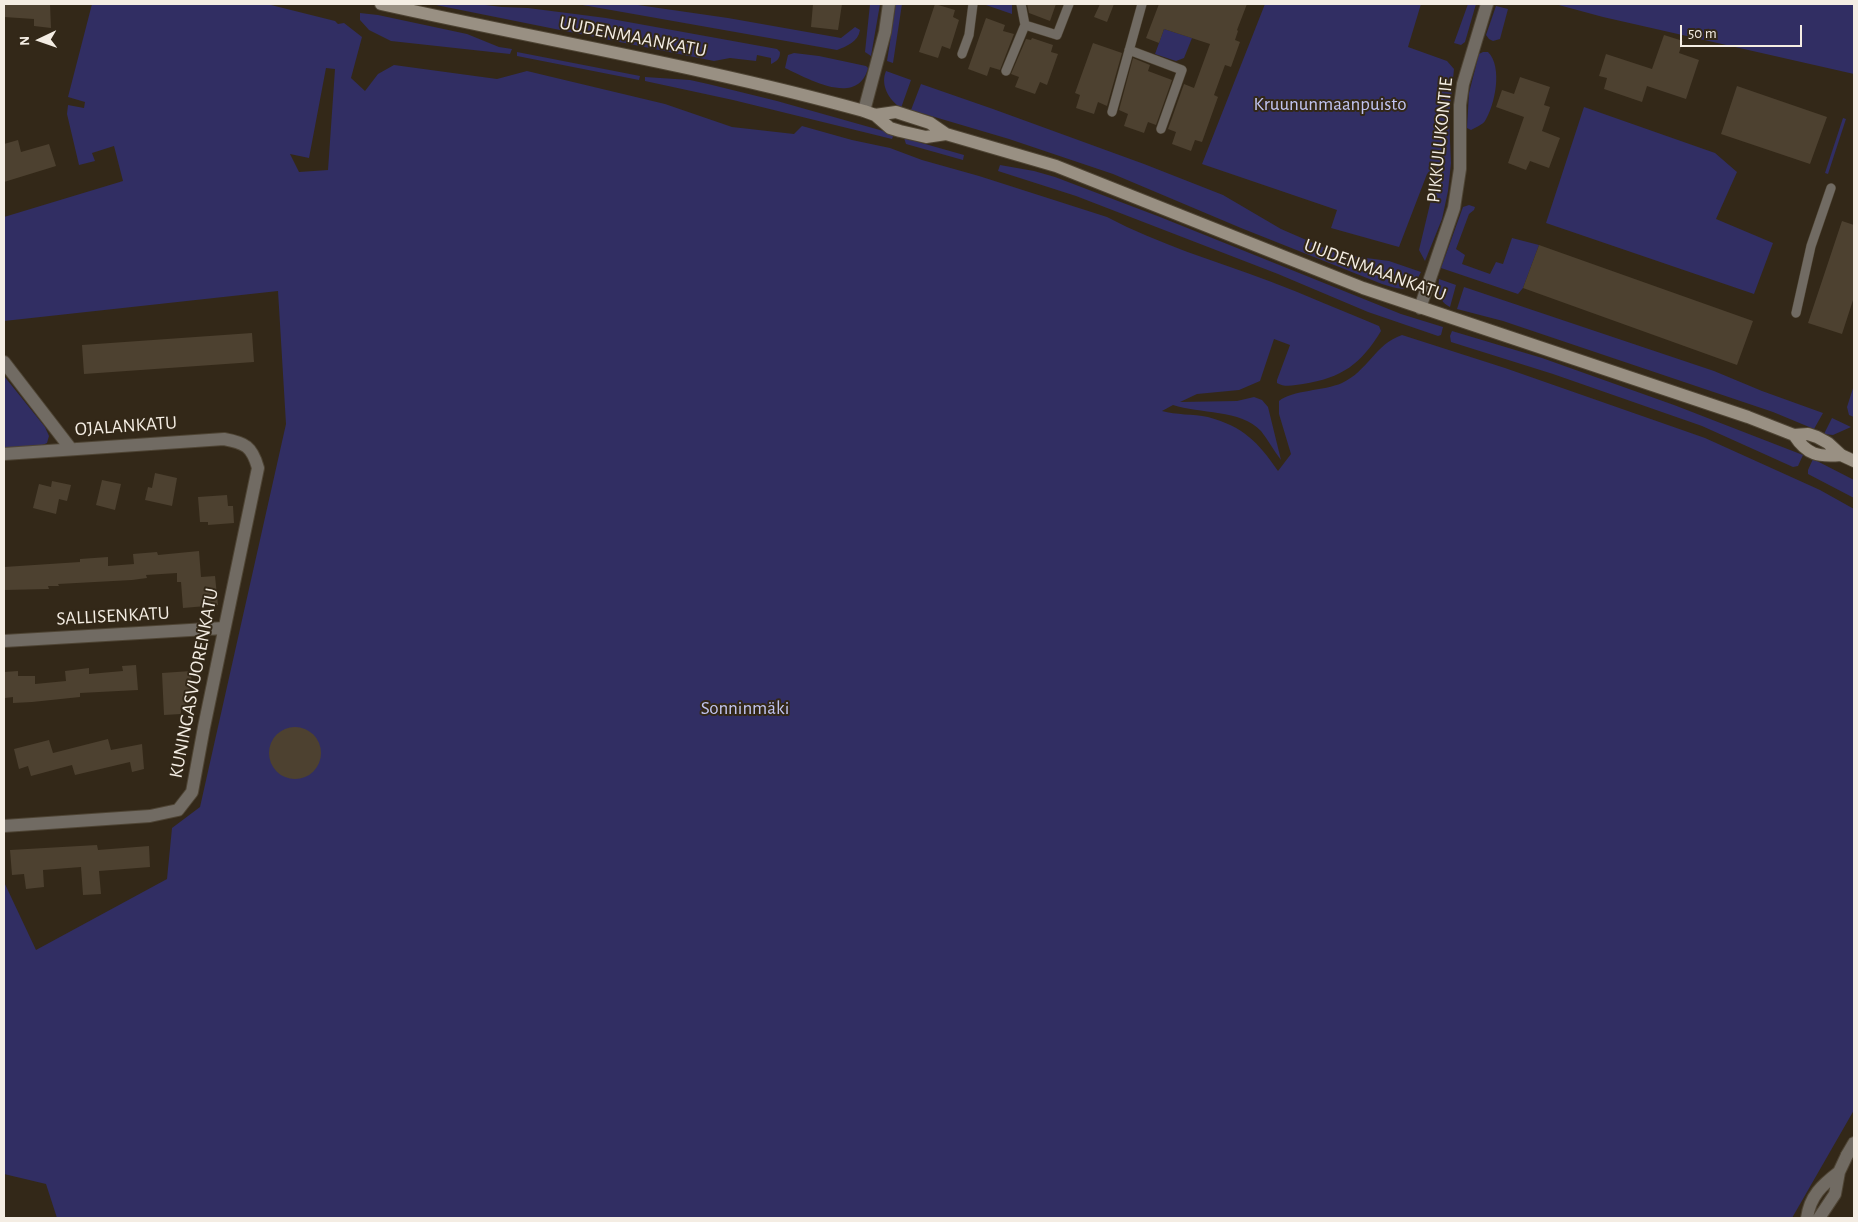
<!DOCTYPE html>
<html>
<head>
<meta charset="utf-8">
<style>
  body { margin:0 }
  #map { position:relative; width:1858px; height:1222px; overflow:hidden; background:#332818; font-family:"Alegreya Sans",sans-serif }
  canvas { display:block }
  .frame { position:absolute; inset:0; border:5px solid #f4ede3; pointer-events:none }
  .north { position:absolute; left:15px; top:15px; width:50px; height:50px; -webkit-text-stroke:4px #332818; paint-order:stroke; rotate:267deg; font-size:14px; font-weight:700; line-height:20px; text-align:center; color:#f4ede3 }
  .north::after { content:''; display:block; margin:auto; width:18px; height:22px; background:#f4ede3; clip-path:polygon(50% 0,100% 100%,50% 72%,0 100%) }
  .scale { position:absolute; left:1680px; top:25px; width:122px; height:22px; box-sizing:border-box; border:2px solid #f4ede3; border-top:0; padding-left:6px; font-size:15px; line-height:18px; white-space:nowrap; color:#f4ede3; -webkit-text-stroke:4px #332818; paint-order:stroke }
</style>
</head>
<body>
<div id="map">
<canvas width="1858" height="1222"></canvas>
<div class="frame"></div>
<div class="north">N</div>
<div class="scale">50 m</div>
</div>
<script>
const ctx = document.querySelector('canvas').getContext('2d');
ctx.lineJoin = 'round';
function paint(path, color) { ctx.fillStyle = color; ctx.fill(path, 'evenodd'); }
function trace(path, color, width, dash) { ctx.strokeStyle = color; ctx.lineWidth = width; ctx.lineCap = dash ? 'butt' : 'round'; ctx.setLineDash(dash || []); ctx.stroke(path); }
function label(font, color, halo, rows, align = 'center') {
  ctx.font = font + ' "Alegreya Sans",sans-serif'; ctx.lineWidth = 4; ctx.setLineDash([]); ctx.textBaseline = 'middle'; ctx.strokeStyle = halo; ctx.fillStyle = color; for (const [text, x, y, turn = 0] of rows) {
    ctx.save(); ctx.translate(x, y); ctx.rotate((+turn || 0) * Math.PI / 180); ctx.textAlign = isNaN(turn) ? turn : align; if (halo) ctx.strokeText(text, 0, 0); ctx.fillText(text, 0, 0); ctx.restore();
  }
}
const green = new Path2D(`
  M92,4H267L335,21L338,24L344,23L362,37L351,78L365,91L378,74L394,65L497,79L527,71L665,104L732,127L794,134L802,126L852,140L890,148L922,160L979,176L1107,217C1158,244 1215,261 1269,281C1306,295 1342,311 1379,326L1381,331C1361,364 1342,378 1303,384C1295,385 1285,388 1277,383V380L1290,345L1274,339L1260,381L1239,390L1197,394L1180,402L1237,401L1254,397L1262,400L1268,407L1281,460C1274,451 1268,440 1261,431C1241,409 1199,414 1173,405L1162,411C1176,415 1193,414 1208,417C1244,427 1258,442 1278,471L1291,454L1279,414V401C1292,390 1324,391 1342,383C1368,371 1375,344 1402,335L1505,368L1705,438L1820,490L1854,509V1110L1792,1218H57L46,1184L4,1174V882L36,950L167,879L172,828L200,807L286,424L278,291L4,321V217L123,181L114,146L92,153L95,161L79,165L67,114L68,105L84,108L85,102L68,97ZM326,68L335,69L328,170L299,172L290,154L309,158Z
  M431,4H477L502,7L528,8L606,18L777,49L780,52C780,59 777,61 771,64V58L757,55L756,61L730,58L714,61Z
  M577,4H631L728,18L841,38L855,27L860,30C858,42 847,46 837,50Z
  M870,4H880L871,56L865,52Z
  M896,4H902L893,63L887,61Z
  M983,4H1012V14Z
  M1265,4H1421L1408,47L1447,61L1454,69L1449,118L1451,163L1448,191L1442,219L1425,261L1419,250L1435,183L1437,164L1427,174L1399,247L1331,228L1337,210L1202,164Z
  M1468,4H1476L1465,42L1461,45L1454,43Z
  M1555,4H1854V74L1603,17Z
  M1496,6L1508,9L1500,39L1493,41L1489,39L1486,35Z
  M360,13L378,15L467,34L499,47L512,49L510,54L391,41L369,30L360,20Z
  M1164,29L1192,38L1184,58L1176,61L1155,54Z
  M517,52L640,76L639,80L517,56Z
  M1483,52H1488C1503,67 1495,105 1485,121C1482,125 1476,127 1471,130L1467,128L1469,93L1479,54Z
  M794,53L819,56L866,66L868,68C858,108 807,78 785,68L788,55Z
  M886,71L911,80L901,108C889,100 880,85 886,71Z
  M645,77L690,80L708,84L777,101L894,134L892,139L733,100L645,81Z
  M921,84L993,109L1144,164L1223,195L1281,229L1327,249L1344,255L1389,261L1421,272C1411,294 1401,290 1382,284L1241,228L1113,174L1009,139L911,110Z
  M1584,107L1715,153L1737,172L1716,219L1773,243L1754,294L1546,223Z
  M1843,118L1846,119L1828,174L1825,173Z
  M904,138L964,155L963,160L906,144Z
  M1000,165L1034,171L1055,177L1160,217L1401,314L1443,327L1441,335L1438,336L1368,312L1278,274L1076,196L998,171Z
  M1469,205L1475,207L1474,210L1469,214L1456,249L1465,255L1462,264L1490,274L1496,262L1503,264L1512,238L1539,245L1523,288L1518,294L1441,268L1463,207Z
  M1439,279L1456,285L1450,307C1438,301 1438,290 1439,279Z
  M1464,287L1714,371L1762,391L1823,413L1814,429L1773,412L1503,321L1457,309Z
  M1452,331L1542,358L1674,405L1803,455L1798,466L1793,467L1702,426L1553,374L1451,342L1450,336Z
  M4,376L45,427L49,436L47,443L40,446L4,449Z
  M1854,385V417L1849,415L1847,407Z
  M1832,418L1851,427L1833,435L1824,434Z
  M1813,459L1854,480V498L1808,474V470Z`);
const building = new Path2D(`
  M4,4H50L51,28L34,26V19L4,17Z
  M813,4H842L838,30L811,27Z
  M935,4L955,10L953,17L959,20L950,49L942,46L938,58L919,52Z
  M1027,4H1056L1050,21L1029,13Z
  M1100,4H1114L1107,22L1094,17Z
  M1159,4H1247L1237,30L1238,31L1235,40L1240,42L1231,67L1225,65L1214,95L1218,97L1202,142L1195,140L1191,151L1172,144L1176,132L1168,129L1184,84L1194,88L1210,44L1164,29L1159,43L1146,38Z
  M986,18L1005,25L1003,31L1014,34L1000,70L990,67L987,76L968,69Z
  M1664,35L1683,41L1679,53L1699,60L1686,99L1647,86L1642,102L1604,89L1607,78L1599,76L1606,54L1652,69Z
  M1032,38L1053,45L1051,52L1058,54L1047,85L1040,82L1035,94L1015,87L1019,77L1011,74L1026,39L1031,40Z
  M1093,43L1122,53L1107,106L1098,102L1094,114L1076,108L1080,95L1075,93Z
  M1133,58L1150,65L1148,71L1172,80L1156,125L1148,122L1144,133L1124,126L1128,114L1119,110Z
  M1520,77L1550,87L1544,105L1550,107L1542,131L1560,138L1549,168L1530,161L1526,170L1508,163L1524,117L1496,107L1502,90L1514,94Z
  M1737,86L1827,117L1810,164L1721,134Z
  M18,140L21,152L49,144L56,166L4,182V144Z
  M1842,221L1854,225V297L1842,334L1808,323Z
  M1539,245L1753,321L1737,365L1523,288Z
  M252,333L254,362L84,374L82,345Z
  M155,473L177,478L172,506L145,500L148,487L152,488Z
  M102,480L121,484L115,510L96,505Z
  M52,481L71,485L67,501L59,499L56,514L33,508L39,484L51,487Z
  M227,495L228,506H233L234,523L208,525V522H200L198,497Z
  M199,551L201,577L215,576L218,605L183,608L181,582H177V573L146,575L147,578L132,580L58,584L59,586H48L49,589L4,590V567L80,562V559L108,557V566L134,564L133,554L157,552L158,555Z
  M136,665L138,690L80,693V697L32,702L13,703V697L5,698L4,672L18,671V676H35V684L66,681L65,671L89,668V674L123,671L122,666Z
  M191,671L193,707L181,708V714L164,715L162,673Z
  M269 753a26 26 0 1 1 52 0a26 26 0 1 1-52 0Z
  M108,739L111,750L142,744L144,769L132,772L130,762L75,775L72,765L31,776L28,766L19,769L14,749L49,740L53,753Z
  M97,845L98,850L149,846L150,867L99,871L101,894L83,895L81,867L43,870L44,887L26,889L24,874L12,875L10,850Z`);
const service = new Path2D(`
  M1025,25L1057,35L1069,4
  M1129,50L1182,70L1161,129
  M962,54L969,35L973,4
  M1006,71L1025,25L1021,4
  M1112,112L1142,4
  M1796,313L1811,246L1831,188`);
const minor = new Path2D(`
  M864,111L885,32L889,4
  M1420,308L1454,208L1460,169V105L1463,84L1487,4
  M4,362L71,449
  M4,454L224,439C245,443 252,446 258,468L204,727L192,792L178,810L150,816L4,826
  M4,641L224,628
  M1807,1218C1810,1196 1822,1185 1839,1172
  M1819,1218L1835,1194L1839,1172L1847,1155`);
const tertiary = new Path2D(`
  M1847,1155L1854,1143`);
const secondary = new Path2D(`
  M381,4C542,40 705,67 864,111L875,115L890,128L900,131L926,137L946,134
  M875,115L896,112L930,123L946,134L1056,166L1363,288L1748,417L1794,435L1808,434L1817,437L1828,443L1841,455L1854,461
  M1794,435C1807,455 1818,457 1841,455`);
const streetNames = [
  ["UUDENMAANKATU",633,37,11],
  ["PIKKULUKONTIE",1440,140,-84],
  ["UUDENMAANKATU",1375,270,20],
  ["OJALANKATU",126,426,-4],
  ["SALLISENKATU",113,616,-3],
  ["KUNINGASVUORENKATU",194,683,-79]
];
const parkNames = [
  ["Kruununmaanpuisto",1330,104],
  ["Sonninmäki",745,708]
];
paint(green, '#312e63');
paint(building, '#4d4130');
trace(service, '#4e4434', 10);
trace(minor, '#4e4434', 14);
trace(tertiary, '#4e4434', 14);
trace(secondary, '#4e4434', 14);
trace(service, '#716b63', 9);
trace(minor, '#716b63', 12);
trace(tertiary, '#716b63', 12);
trace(secondary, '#999083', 12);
label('19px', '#f4ede3', '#332818', streetNames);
label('19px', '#c1c4f0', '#332818', parkNames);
</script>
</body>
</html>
